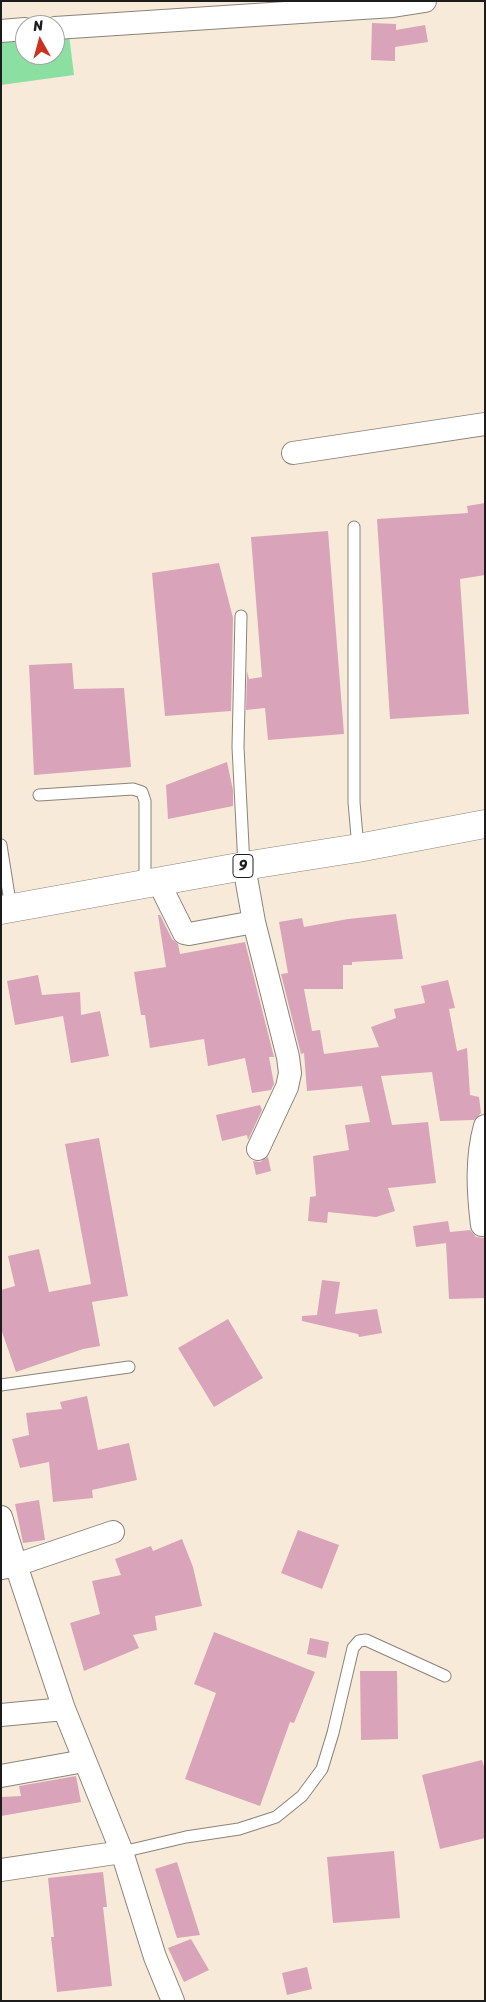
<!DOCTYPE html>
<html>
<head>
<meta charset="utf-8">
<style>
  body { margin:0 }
  #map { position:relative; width:486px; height:2002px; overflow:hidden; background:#f8ead8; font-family:Sriracha,sans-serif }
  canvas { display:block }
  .frame { position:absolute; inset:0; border:2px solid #1c1c1c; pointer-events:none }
  .north { position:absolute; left:15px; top:15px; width:50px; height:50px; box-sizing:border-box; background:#fff; border:1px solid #a4a4a4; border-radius:50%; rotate:353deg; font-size:14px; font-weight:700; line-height:20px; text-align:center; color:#1c1c1c }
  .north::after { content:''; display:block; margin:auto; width:18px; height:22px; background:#c8321e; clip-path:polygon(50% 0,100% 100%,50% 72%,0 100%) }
</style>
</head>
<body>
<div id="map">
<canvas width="486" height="2002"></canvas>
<div class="frame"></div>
<div class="north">N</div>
</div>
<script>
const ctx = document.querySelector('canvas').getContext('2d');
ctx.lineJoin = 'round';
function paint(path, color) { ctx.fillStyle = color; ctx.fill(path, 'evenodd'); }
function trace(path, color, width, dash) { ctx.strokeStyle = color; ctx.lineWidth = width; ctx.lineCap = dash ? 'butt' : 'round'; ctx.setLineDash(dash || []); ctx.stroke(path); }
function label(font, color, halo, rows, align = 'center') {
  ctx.font = font + ' Sriracha,sans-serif'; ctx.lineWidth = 4.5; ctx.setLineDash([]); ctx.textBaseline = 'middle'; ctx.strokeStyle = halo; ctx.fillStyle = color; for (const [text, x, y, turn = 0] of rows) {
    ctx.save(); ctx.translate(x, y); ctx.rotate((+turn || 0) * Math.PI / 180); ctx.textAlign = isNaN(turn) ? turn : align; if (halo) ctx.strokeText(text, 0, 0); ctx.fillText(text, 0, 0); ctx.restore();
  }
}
const green = new Path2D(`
  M68,27L74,75L1,85V35L25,32V55H55V28Z`);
const building = new Path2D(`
  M372,23L396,24V30L425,25L428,42L395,47V61L371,60Z
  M485,503V575L460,579L469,714L390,719L377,519L468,513L467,506Z
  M328,531L344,734L268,740L265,708L246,710L247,671L249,679L262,677L251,537Z
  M219,563L233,618L231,711L165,716L152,573Z
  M72,663L74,689L124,688L131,767L34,775L29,665Z
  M227,762L233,790V806L168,819L166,785Z
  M396,914L403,959L352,962V965H343V989H304L312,1031L320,1030L324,1054L379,1047L371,1027L396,1018L394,1009L425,1003L421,986L448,980L455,1008L449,1009L457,1051L467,1048L470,1095L479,1097L481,1113L474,1120L440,1121L432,1072L381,1076L392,1125L428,1122L436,1183L388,1188L395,1211L376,1217L328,1212L327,1223L308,1221L310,1197L316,1196L313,1156L349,1150L345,1125L370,1122L362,1086L307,1091L304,1053L301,1054L281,974L288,973L279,922L302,918L304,927L348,919Z
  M158,915H160L172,939L178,944L180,954L245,942L274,1057H269L274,1084L271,1090L252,1093L245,1058L208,1066L204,1039L150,1048L145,1015H141L134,972L166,967Z
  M38,975L42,995L80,992L81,1015L100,1011L109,1056L71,1063L63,1016L15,1025L7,981Z
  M260,1105L262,1110L248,1140L247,1135L222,1141L216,1115Z
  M99,1138L128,1296L92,1302L100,1346L83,1349L16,1372L1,1329V1290L15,1286L8,1256L39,1249L49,1292L91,1284L65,1144Z
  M268,1157L271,1171L256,1175L253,1161L260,1162Z
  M448,1221L450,1232L470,1230L476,1237L485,1238V1298L449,1299L446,1243L416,1247L413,1226Z
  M322,1280L340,1282L335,1314L377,1309L382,1333L359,1337L358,1334L302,1321V1316L317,1315Z
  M228,1319L263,1378L214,1407L178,1348Z
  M87,1396L98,1450L129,1443L137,1480L92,1490L93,1498L53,1502L49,1462L20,1468L12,1439L29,1435L26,1413L62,1409L60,1402Z
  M39,1500L45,1540L23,1543L15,1504Z
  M298,1530L339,1545L322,1589L281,1573Z
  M182,1539L193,1567L202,1606L155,1616L157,1630L133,1635L139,1648L84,1671L70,1623L100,1614L92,1581L121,1575L115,1559L151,1546L153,1551Z
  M214,1632L315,1672L294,1723L290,1722L260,1806L185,1779L216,1693L194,1684Z
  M310,1638L329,1642L326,1658L307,1654Z
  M360,1671H397L398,1739L361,1740Z
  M482,1760L485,1770V1838L440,1849L422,1775Z
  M76,1776L81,1802L1,1816V1797L21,1796L19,1786Z
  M394,1851L400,1918L333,1923L327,1857Z
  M177,1862L200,1935L177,1938L155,1869Z
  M103,1872L107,1907H103L112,1986L57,1992L51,1937H54L48,1878Z
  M191,1939L209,1970L184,1982L168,1948Z
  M307,1967L312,1989L287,1995L282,1973Z`);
const lane = new Path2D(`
  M354,527V802L358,848
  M241,616L238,747L244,866
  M39,795L133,789L142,792L145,801V883
  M1,845L11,908
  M1,1385L129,1367
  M122,1852L186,1837L239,1829L276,1817L302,1796L322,1769L333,1733L353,1648L359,1641L366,1640L445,1676`);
const street = new Path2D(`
  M55,28L393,6L425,1
  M1,31L25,29
  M293,453L485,424
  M244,866L254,922L288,1057L290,1073L287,1087L258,1149
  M158,881L184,933L189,934L254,922
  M482,1225C478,1192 476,1158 485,1126
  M1,1517L16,1565L64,1709L122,1852L155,1957L173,2001
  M2,1568L16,1565L113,1532
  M1,1715L64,1709
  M1,1776L84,1761
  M1,1870L122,1852`);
const highway = new Path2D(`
  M1,910L244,866L358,848L485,824`);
const shields = [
  [243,866,20]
];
const shieldNames = [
  ["9",243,866]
];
paint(green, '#8be0a1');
paint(building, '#d9a4ba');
trace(lane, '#8a837a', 13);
trace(street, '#8a837a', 24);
trace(highway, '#8a837a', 29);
trace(lane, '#fff', 11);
trace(street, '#fff', 22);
trace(highway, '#fff', 28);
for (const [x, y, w] of shields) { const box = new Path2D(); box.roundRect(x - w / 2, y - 11.5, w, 23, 4); ctx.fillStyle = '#fff'; ctx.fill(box); trace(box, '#1c1c1c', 1); }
label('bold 14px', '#1c1c1c', null, shieldNames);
</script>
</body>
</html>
